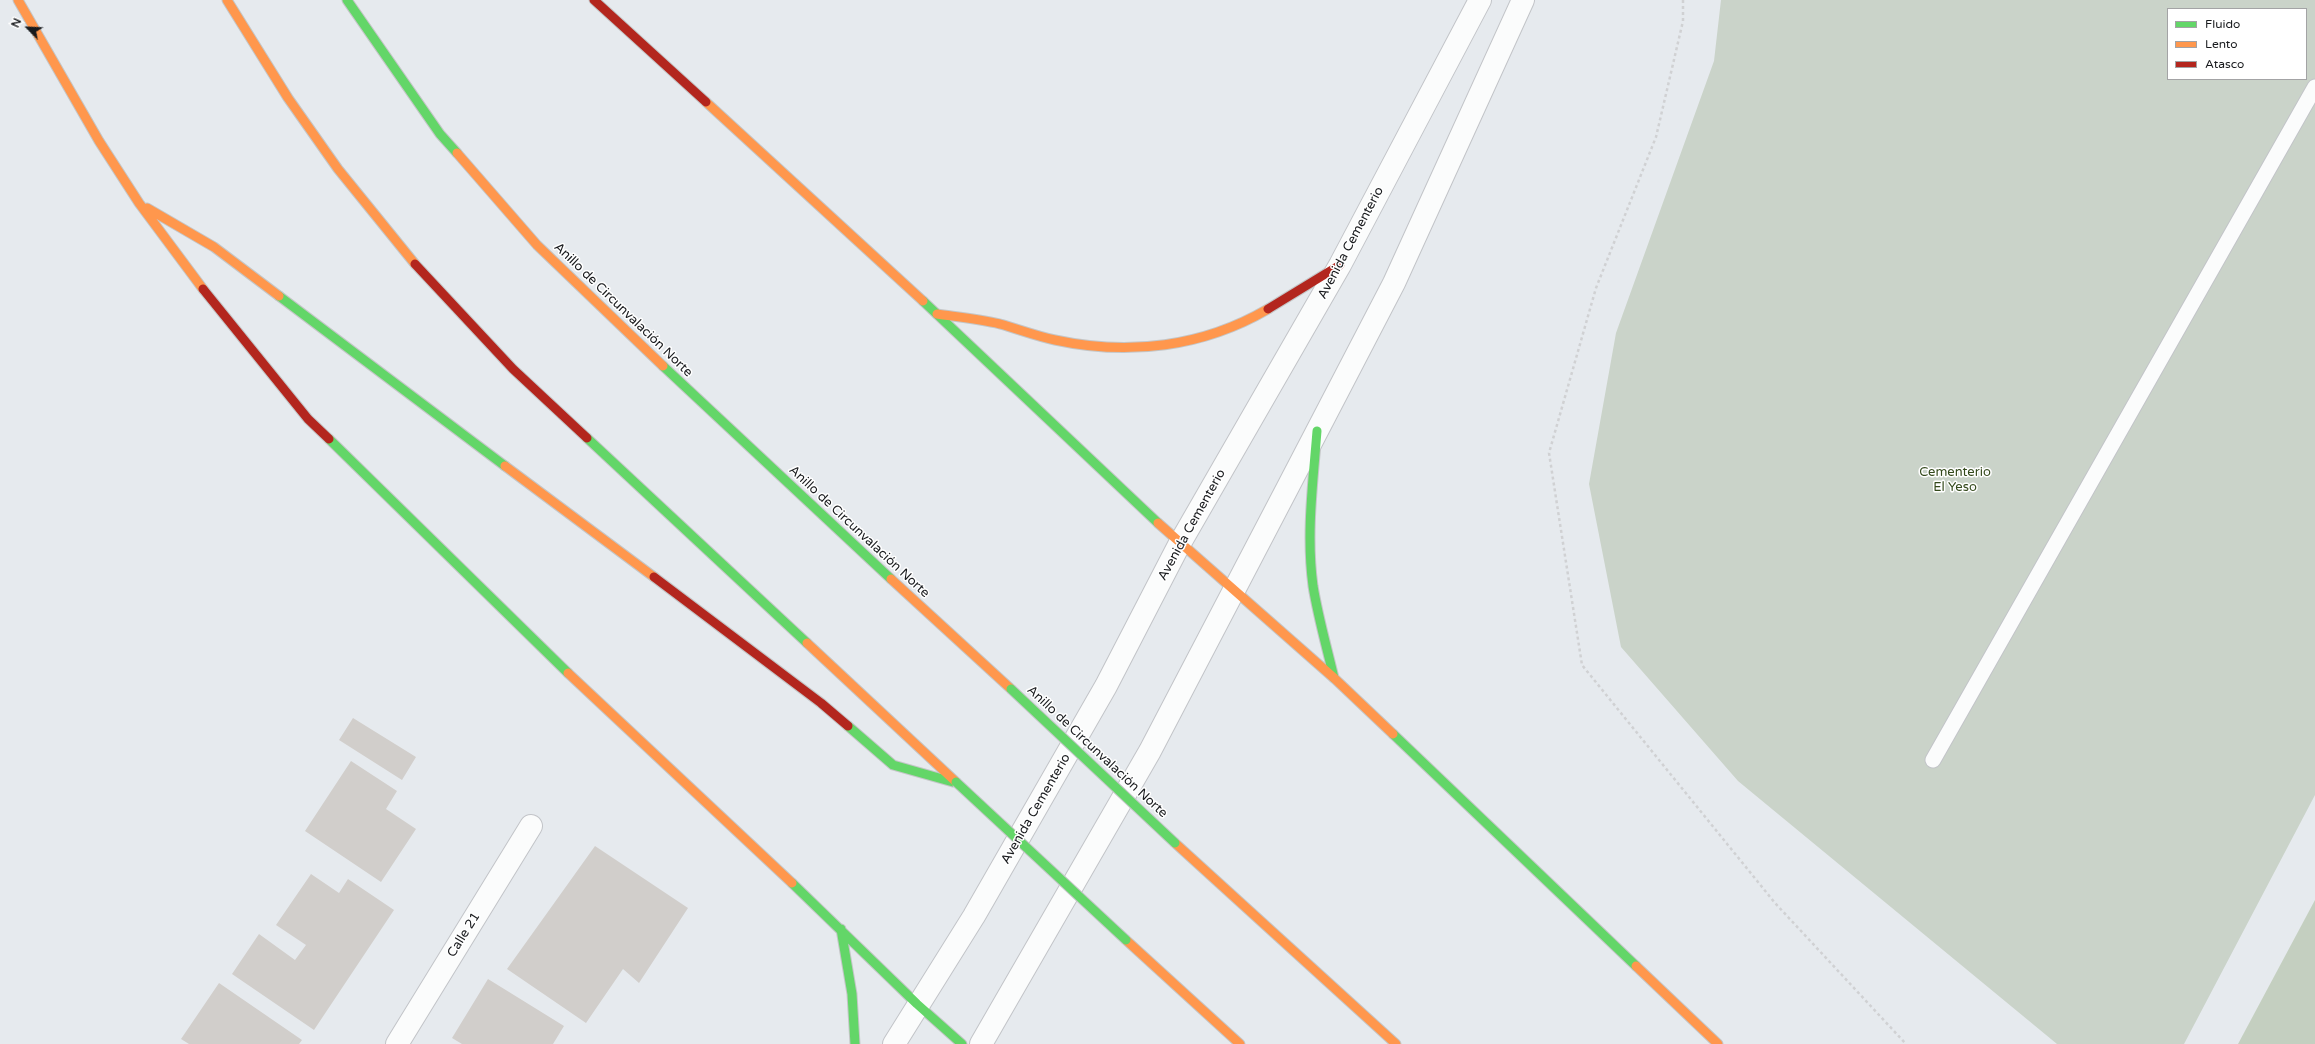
<!DOCTYPE html>
<html>
<head>
<meta charset="utf-8">
<style>
  body { margin:0 }
  #map { position:relative; width:2315px; height:1044px; overflow:hidden; background:#e6eaee; font-family:"Varela Round",sans-serif }
  canvas { display:block }
  .legend { position:absolute; left:2167px; top:8px; width:140px; height:72px; box-sizing:border-box; background:#fff; border:1px solid #a3a3a5; margin:0; padding:5px 7px; list-style:none; font-size:12px; color:#181a1d }
  .legend li { display:flex; align-items:center; gap:8px; height:20px }
  .legend b { width:20px; border:1px solid #a3a3a5 }
  .north { position:absolute; left:8px; top:8px; width:40px; height:40px; -webkit-text-stroke:3px #fff; paint-order:stroke; rotate:294deg; font-size:11px; font-weight:700; line-height:16px; text-align:center; color:#181a1d }
  .north::after { content:''; display:block; margin:auto; width:14px; height:18px; background:#181a1d; clip-path:polygon(50% 0,100% 100%,50% 72%,0 100%) }
</style>
</head>
<body>
<div id="map">
<canvas width="2315" height="1044"></canvas>
<ul class="legend">
<li><b style="height:5px;background:#63d668"></b>Fluido</li>
<li><b style="height:5px;background:#ff974d"></b>Lento</li>
<li><b style="height:5px;background:#b3261e"></b>Atasco</li>
</ul>
<div class="north">N</div>
</div>
<script>
const ctx = document.querySelector('canvas').getContext('2d');
ctx.lineJoin = 'round';
function paint(path, color) { ctx.fillStyle = color; ctx.fill(path, 'evenodd'); }
function trace(path, color, width, dash) { ctx.strokeStyle = color; ctx.lineWidth = width; ctx.lineCap = dash ? 'butt' : 'round'; ctx.setLineDash(dash || []); ctx.stroke(path); }
function label(font, color, halo, rows, align = 'center') {
  ctx.font = font + ' "Varela Round",sans-serif'; ctx.lineWidth = 3; ctx.setLineDash([]); ctx.textBaseline = 'middle'; ctx.strokeStyle = halo; ctx.fillStyle = color; for (const [text, x, y, turn = 0] of rows) {
    ctx.save(); ctx.translate(x, y); ctx.rotate((+turn || 0) * Math.PI / 180); ctx.textAlign = isNaN(turn) ? turn : align; if (halo) ctx.strokeText(text, 0, 0); ctx.fillText(text, 0, 0); ctx.restore();
  }
}
const green = new Path2D(`
  M1721,0H2315V795L2184,1044H2057L1738,781L1621,647L1589,484L1616,333L1714,61ZM2168,9H2306V79H2168Z`);
const forest = new Path2D(`
  M2315,900V1044H2238Z`);
const building = new Path2D(`
  M353,718L416,757L402,780L339,740Z
  M351,761L397,791L386,809L416,829L381,882L305,831Z
  M595,846L688,908L639,983L623,969L586,1023L507,969Z
  M311,874L339,893L348,879L394,910L314,1030L232,974L259,934L295,960L306,945L276,925Z
  M488,979L564,1026L553,1044H462L452,1038Z
  M219,983L302,1040L299,1044H189L181,1039Z`);
const path = new Path2D(`
  M1683,0V21L1656,137L1596,288L1549,453L1582,665L1775,903L1906,1044`);
const lane = new Path2D(`
  M1933,760L2315,87`);
const street = new Path2D(`
  M397,1044L531,826
  M894,1044L974,916L1106,686L1180,543L1340,265L1480,0
  M981,1044L1150,751L1289,485L1394,283L1523,0`);
const fast = new Path2D(`
  M347,0L440,134L457,153
  M279,296L505,466
  M923,301L1158,523
  M663,366L891,579
  M1317,431C1313,482 1306,535 1313,586C1318,617 1327,648 1334,678
  M587,438L807,643
  M329,439L568,673
  M848,726L893,765L953,782
  M1393,734L1636,966
  M792,883L917,1004L962,1044
  M841,929L852,994L855,1044`);
const slow = new Path2D(`
  M18,0L99,141L139,203L203,289
  M227,0L288,98L338,169L415,264
  M706,102L923,301
  M457,153L537,245L663,366
  M147,208L214,247L279,296
  M937,314C958,317 979,319 1000,324C1018,329 1036,336 1055,340C1129,356 1203,347 1268,309
  M505,466L654,577
  M1158,523L1334,678L1393,734
  M891,579L1011,689
  M807,643L956,782
  M568,673L792,883
  M1175,843L1396,1044
  M1126,940L1240,1044
  M1636,966L1718,1044`);
const jam = new Path2D(`
  M594,0L706,102
  M415,264L513,369L587,438
  M203,289L308,419L329,439
  M1268,309L1340,265
  M654,577L821,703L848,726`);
const fastBridge = new Path2D(`
  M1011,689L1175,843
  M956,782L1126,940`);
const streetNames = [
  ["Avenida Cementerio",1351,243,-62],
  ["Anillo de Circunvalación Norte",623,310,44],
  ["Avenida Cementerio",1192,525,-61],
  ["Anillo de Circunvalación Norte",859,532,43],
  ["Anillo de Circunvalación Norte",1097,752,43],
  ["Avenida Cementerio",1036,809,-60],
  ["Calle 21",464,935,-58]
];
const parkNames = [
  ["Cementerio",1955,473],
  ["El Yeso",1955,488]
];
paint(green, '#cad3c9');
paint(forest, '#c4cfc0');
paint(building, '#d1cecb');
trace(lane, '#c2c4c8', 17);
trace(street, '#c2c4c8', 24);
trace(fast, '#c4c6c7', 11);
trace(slow, '#c4c6c7', 11);
trace(jam, '#c4c6c7', 11);
trace(path, '#d0d1d3', 2.5, [3, 3]);
trace(lane, '#fbfcfc', 15);
trace(street, '#fbfcfc', 22);
trace(fast, '#63d668', 9);
trace(slow, '#ff974d', 9);
trace(jam, '#b3261e', 9);
trace(fastBridge, '#c4c6c7', 11, []);
trace(fastBridge, '#63d668', 9);
label('13px', '#181a1d', '#fff', streetNames);
label('13px', '#33491b', '#fff', parkNames);
</script>
</body>
</html>
